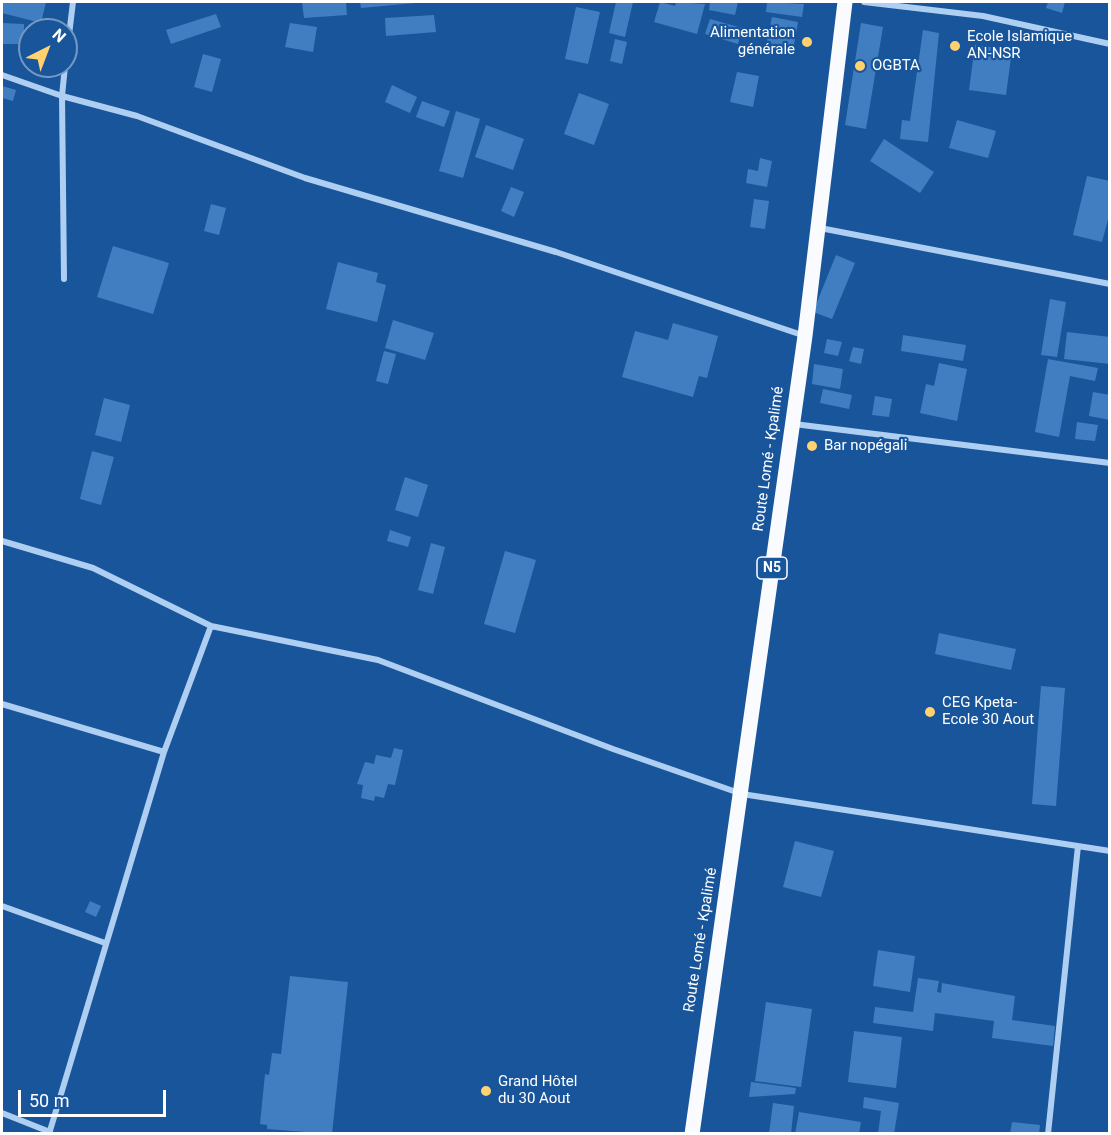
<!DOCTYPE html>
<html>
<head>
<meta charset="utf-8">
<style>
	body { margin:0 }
	#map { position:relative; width:1111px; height:1135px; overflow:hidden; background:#18559b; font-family:Roboto,sans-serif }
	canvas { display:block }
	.frame { position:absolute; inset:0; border:3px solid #fff; pointer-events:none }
	.north { position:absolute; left:18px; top:18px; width:60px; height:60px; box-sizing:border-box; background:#18559b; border:2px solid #7499c3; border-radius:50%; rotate:42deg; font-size:16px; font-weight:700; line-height:24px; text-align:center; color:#fff }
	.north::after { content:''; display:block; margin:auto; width:21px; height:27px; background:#ffd16f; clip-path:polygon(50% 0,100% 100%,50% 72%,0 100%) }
	.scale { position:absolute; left:18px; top:1090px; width:148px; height:27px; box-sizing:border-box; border:3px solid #fff; border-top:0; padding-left:8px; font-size:18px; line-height:21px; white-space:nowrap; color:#fff; -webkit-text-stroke:4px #18559b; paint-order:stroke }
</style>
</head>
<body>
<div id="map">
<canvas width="1111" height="1135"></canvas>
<div class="frame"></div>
<div class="north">N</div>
<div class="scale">50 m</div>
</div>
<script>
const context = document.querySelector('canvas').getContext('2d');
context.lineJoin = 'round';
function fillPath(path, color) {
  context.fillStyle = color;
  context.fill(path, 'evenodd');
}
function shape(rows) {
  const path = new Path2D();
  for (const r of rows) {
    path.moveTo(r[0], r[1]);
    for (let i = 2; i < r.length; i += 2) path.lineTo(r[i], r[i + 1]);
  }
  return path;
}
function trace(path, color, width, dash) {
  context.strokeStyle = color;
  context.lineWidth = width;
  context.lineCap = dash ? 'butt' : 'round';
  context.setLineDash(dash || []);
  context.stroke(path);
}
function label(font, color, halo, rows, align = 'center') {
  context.font = font + ' Roboto,sans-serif';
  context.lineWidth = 4.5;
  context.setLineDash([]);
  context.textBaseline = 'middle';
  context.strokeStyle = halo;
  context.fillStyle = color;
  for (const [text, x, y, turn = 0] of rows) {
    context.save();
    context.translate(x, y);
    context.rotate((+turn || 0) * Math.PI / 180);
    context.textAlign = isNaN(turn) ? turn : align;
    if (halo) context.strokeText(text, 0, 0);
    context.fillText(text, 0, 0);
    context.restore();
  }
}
fillPath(shape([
	[2,2,46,2,41,23,2,13],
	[302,2,346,2,347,15,304,18],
	[360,2,416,2,416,3,361,8],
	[616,2,633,2,625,37,609,33],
	[660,2,675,6,676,2,705,4,697,34,654,22],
	[710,2,738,2,735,15,709,10],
	[767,2,804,4,802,17,766,12],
	[1048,2,1065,2,1062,13,1046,8],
	[576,7,600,12,588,64,565,59],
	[216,14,221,27,171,44,166,30],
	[434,15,436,32,386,36,385,18],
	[772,17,798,22,792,56,765,50],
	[710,19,742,28,738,44,705,34],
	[2,23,24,24,24,44,2,44],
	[290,23,317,27,313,52,285,47],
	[861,23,883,27,866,129,845,125],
	[923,30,939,33,928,142,900,139,902,120,910,121],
	[615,39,627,42,622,64,610,61],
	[975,45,1012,50,1006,95,969,90],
	[203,54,221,59,212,92,194,87],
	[737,72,759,76,753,107,730,102],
	[392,85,417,97,410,113,385,102],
	[2,86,16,90,13,101,2,98],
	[579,93,609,104,594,145,564,134],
	[422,101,450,111,444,127,416,117],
	[456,111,480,119,463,178,439,171],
	[957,120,996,131,988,158,949,148],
	[486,125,524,139,513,170,475,157],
	[884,139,934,172,920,193,870,161],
	[760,158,772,161,767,187,746,183,748,169,758,171],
	[1087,176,1110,181,1110,212,1102,242,1073,235],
	[511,187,524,192,514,217,501,211],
	[754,199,769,201,765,229,750,227],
	[211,204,226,208,219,235,204,231],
	[113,246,169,263,153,314,97,297],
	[836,255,855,263,832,319,813,312],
	[338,262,378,273,376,282,386,285,377,322,326,309],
	[1050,299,1066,302,1057,357,1041,355],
	[393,320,434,333,425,360,385,348],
	[673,323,718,336,707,378,699,376,693,397,622,377,635,331,668,340],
	[1067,332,1110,337,1110,364,1064,359],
	[903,335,966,345,963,361,901,351],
	[827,339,842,342,838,356,824,353],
	[853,347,864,349,861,364,849,361],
	[384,351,396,354,388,384,376,381],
	[1048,359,1098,368,1095,381,1070,376,1059,437,1035,432],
	[939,363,967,369,957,421,920,413,926,384,934,386],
	[814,364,843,369,840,389,812,384],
	[823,389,852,395,849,409,820,403],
	[1093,392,1110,395,1110,420,1089,416],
	[875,396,892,399,889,417,872,415],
	[104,398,130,405,121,442,95,435],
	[1077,422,1098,425,1095,441,1075,439],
	[92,451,114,457,101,505,80,499],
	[405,477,428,485,418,517,395,510],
	[390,530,411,537,408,547,387,541],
	[431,543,445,547,433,594,418,590],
	[505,551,536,560,515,633,484,624],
	[939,633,1016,649,1011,670,935,654],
	[1041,686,1065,688,1056,806,1032,804],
	[394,748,403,750,395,785,388,784,384,798,375,796,374,801,361,798,363,785,357,784,365,762,374,764,376,755,391,758],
	[795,841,834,851,821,897,783,887],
	[90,901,101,906,96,917,85,912],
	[878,950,915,956,910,992,873,986],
	[290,976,348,982,332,1134,267,1129,267,1125,260,1124,265,1074,269,1075,272,1053,281,1054],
	[918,978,939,981,937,992,941,993,942,983,1015,996,1012,1020,1055,1026,1053,1046,992,1038,994,1021,935,1013,933,1031,873,1023,875,1007,913,1012],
	[766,1002,812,1009,801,1087,755,1081],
	[854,1031,902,1037,896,1088,848,1082],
	[751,1082,796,1088,795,1094,749,1097],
	[864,1097,899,1103,894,1134,878,1134,881,1111,863,1108],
	[773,1103,794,1106,791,1134,769,1134],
	[799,1112,861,1122,859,1134,795,1134],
	[1012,1122,1040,1125,1039,1134,1010,1134]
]), '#417ec1');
trace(shape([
	[864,2,983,16,1110,44],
	[66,60,73,2],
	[2,75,62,96,137,116,305,178,556,252,805,336],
	[820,228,1110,284],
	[64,279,62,96,65,66],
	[794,424,1110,463],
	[2,541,93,568,211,626,378,660,613,749,742,794,1110,851],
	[2,704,164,752],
	[2,906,105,943],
	[2,1113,50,1132],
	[49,1134,164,752,211,626],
	[1048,1134,1078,846]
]), '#aecff2', 6);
trace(shape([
	[692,1134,805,336,845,2]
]), '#f9fbff', 15);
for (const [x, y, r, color] of [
	[807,42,6,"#ffd16f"],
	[955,46,6,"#ffd16f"],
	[860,66,6,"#ffd16f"],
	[812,446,6,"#ffd16f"],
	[930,712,6,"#ffd16f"],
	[486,1091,6,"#ffd16f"]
]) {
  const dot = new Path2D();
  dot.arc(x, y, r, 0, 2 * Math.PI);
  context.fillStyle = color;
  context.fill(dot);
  trace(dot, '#18559b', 2);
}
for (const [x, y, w] of [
	[772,568,30]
]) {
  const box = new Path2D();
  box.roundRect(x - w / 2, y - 11, w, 22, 4.5);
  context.fillStyle = '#18559b';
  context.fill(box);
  trace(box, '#fff', 1.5);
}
label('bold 14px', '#fff', null, [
	["N5",772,568]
]);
label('15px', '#fff', '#18559b', [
	["Alimentation",795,33,"right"],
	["générale",795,50,"right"],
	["Ecole Islamique",967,37],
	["AN-NSR",967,54],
	["OGBTA",872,66],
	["Bar nopégali",824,446],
	["CEG Kpeta-",942,703],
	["Ecole 30 Aout",942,720],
	["Grand Hôtel",498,1082],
	["du 30 Aout",498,1099]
], 'left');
label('15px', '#fff', '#18559b', [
	["Route Lomé - Kpalimé",769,459,-82],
	["Route Lomé - Kpalimé",701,940,-81]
]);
</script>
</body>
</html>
